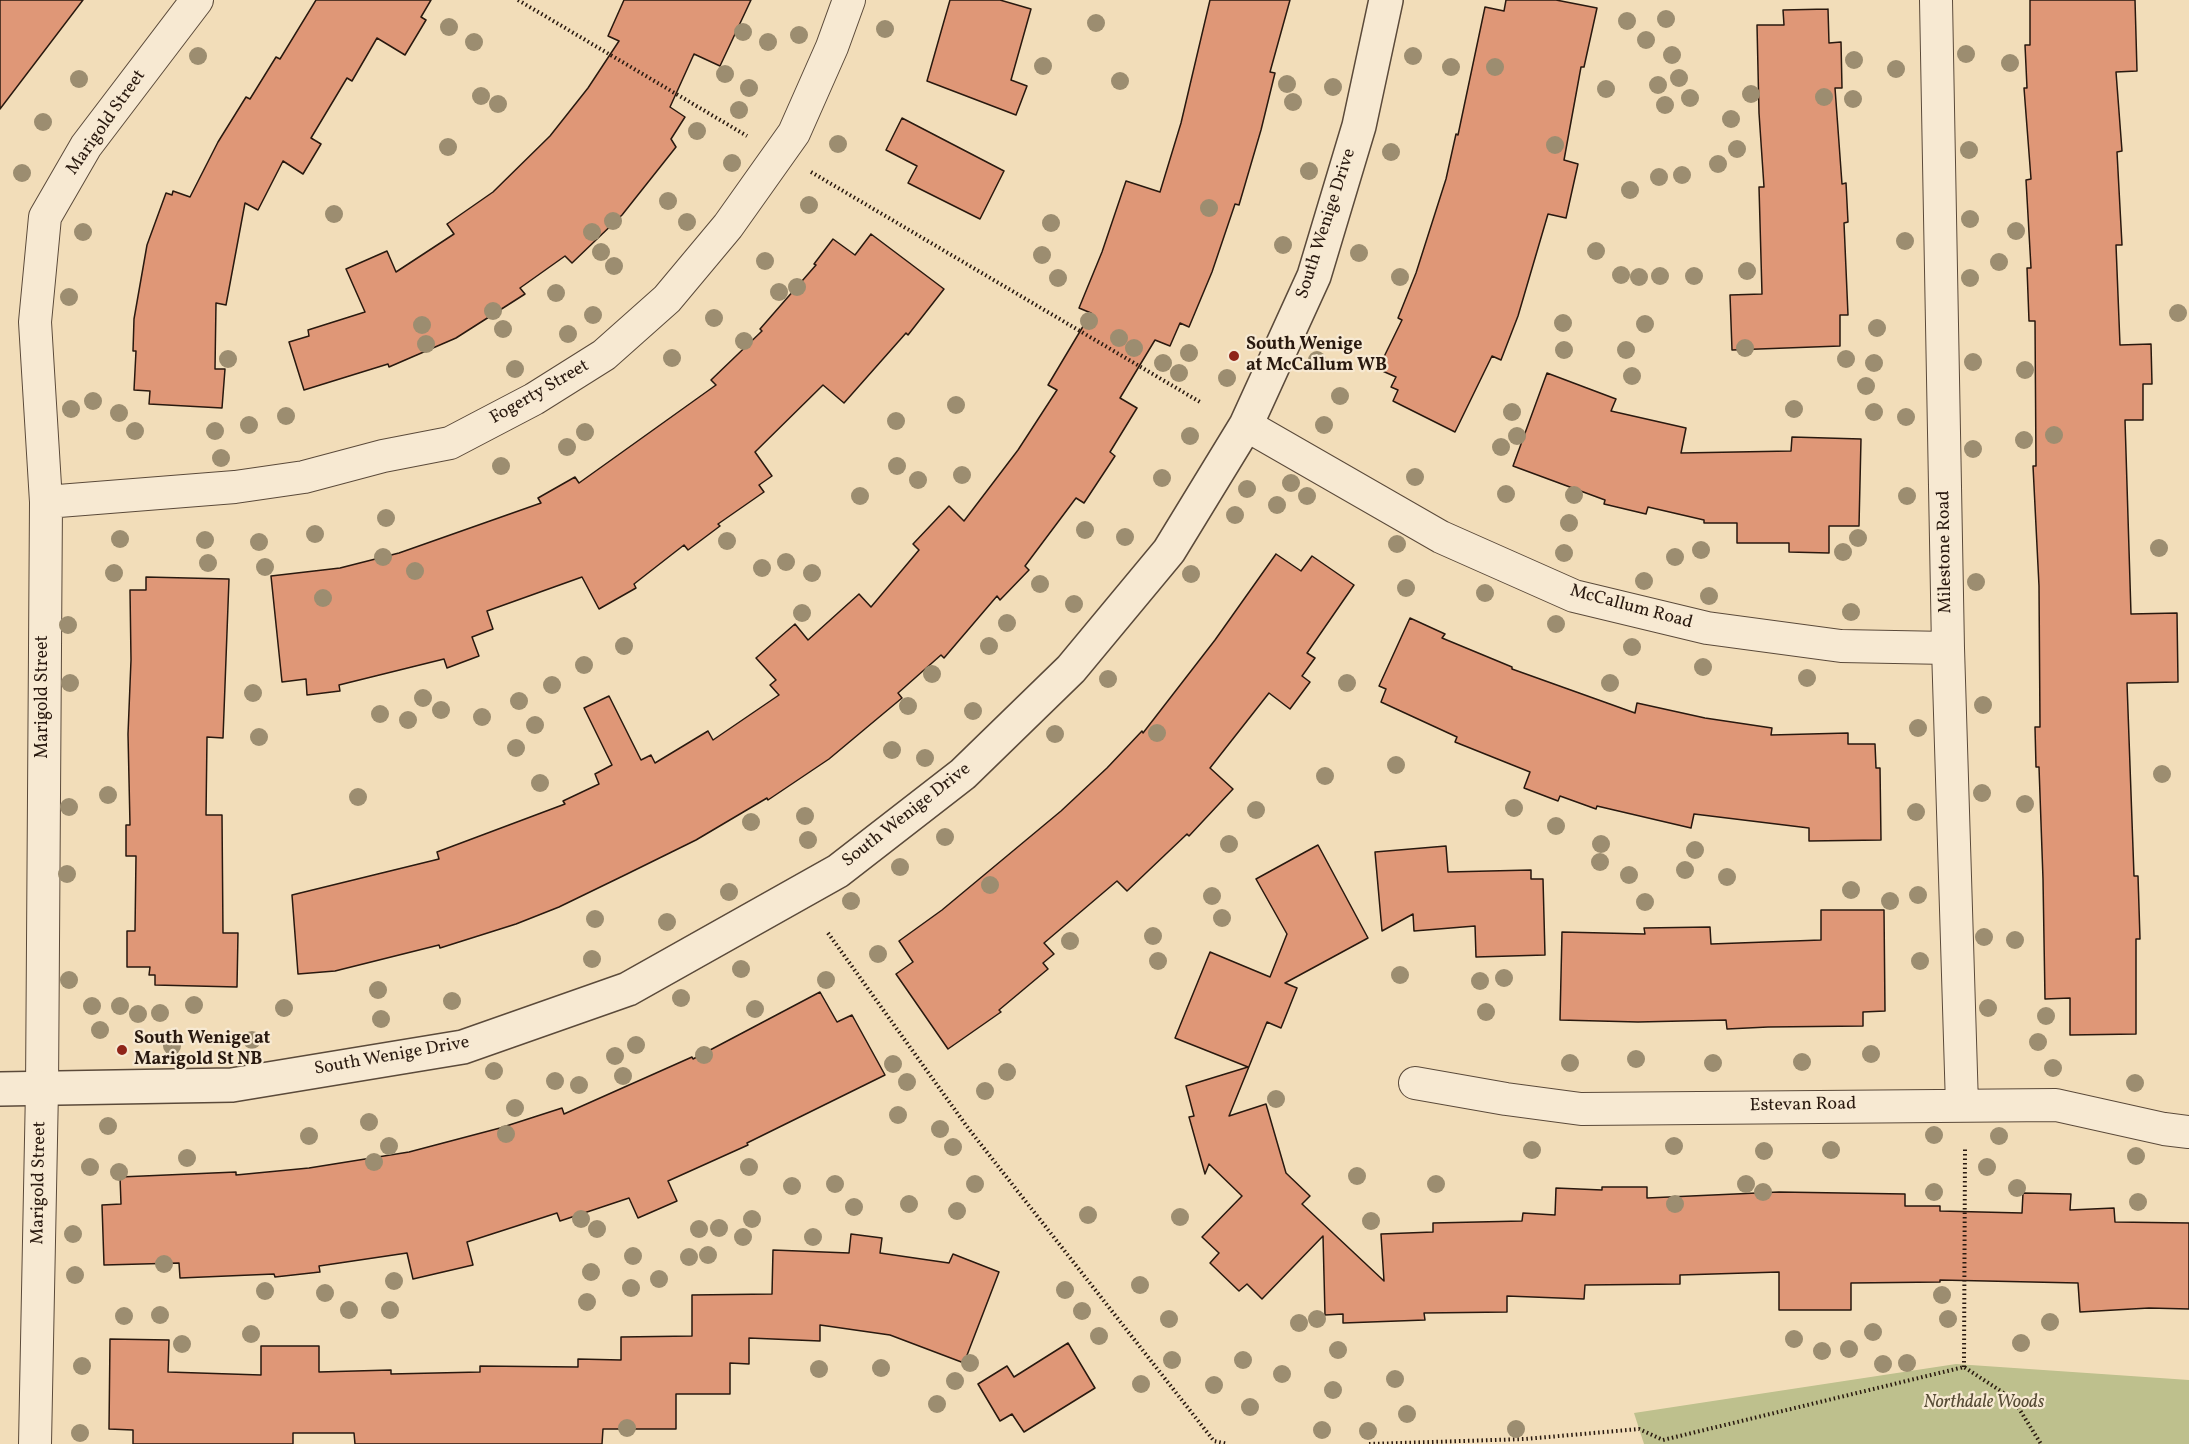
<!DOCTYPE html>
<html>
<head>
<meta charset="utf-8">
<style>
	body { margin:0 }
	canvas { display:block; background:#f2ddb9 }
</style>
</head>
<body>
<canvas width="2189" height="1444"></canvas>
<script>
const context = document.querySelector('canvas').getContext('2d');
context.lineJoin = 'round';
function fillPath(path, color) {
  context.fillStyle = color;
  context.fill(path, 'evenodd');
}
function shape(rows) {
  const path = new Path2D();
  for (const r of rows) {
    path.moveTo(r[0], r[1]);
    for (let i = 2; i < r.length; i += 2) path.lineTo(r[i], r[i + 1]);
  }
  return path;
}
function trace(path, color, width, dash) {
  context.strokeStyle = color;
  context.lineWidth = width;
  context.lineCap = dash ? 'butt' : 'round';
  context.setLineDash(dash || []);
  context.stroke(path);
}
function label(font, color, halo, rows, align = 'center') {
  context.font = font + ' Vollkorn,serif';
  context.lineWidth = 4.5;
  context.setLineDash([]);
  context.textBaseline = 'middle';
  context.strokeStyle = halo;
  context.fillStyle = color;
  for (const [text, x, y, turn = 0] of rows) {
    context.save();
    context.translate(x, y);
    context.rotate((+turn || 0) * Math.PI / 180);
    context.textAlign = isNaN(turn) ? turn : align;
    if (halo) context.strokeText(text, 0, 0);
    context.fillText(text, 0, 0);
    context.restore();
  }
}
fillPath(shape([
	[1956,1364,2189,1380,2189,1444,1644,1444,1634,1413]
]), '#bec08d');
const building = shape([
	[0,0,83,0,0,109,0,0],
	[316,0,431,0,421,17,426,20,405,55,377,38,352,81,347,78,311,138,321,144,303,174,283,161,258,210,245,203,226,305,216,303,215,369,225,369,222,408,149,404,150,391,134,390,136,351,133,351,134,319,147,245,166,193,172,195,173,191,190,197,218,142,246,97,250,99,276,57,280,59,316,0],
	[624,0,751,0,720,66,694,54,670,107,685,117,671,139,676,147,622,215,572,263,565,256,520,288,525,294,456,338,389,367,388,364,304,390,289,342,309,336,308,330,365,312,346,269,387,251,396,272,454,234,447,224,493,192,550,136,588,88,619,41,608,36,624,0],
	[950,0,1000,0,1031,9,1011,80,1027,86,1016,115,927,81,950,0],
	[1210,0,1290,0,1270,72,1275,73,1261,130,1239,205,1235,204,1212,272,1189,327,1180,323,1170,346,1155,340,1120,398,1137,408,1110,452,1115,456,1084,503,1076,498,1025,566,1029,570,1000,600,997,596,944,658,941,655,898,693,902,698,829,759,768,800,767,798,696,840,627,874,559,907,516,924,440,948,439,945,335,971,298,974,292,895,439,859,437,852,565,804,563,801,599,784,595,774,612,765,584,708,609,696,641,760,651,755,655,763,708,731,713,740,779,695,770,685,776,680,756,658,795,624,808,640,859,594,871,607,919,550,913,544,949,506,964,521,1018,450,1057,390,1048,385,1091,313,1079,308,1102,252,1126,181,1160,192,1181,123,1210,0],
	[1506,0,1556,0,1597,8,1584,67,1581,67,1564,160,1578,164,1566,218,1548,214,1518,316,1501,360,1492,356,1455,432,1393,401,1398,390,1391,387,1396,377,1378,369,1402,320,1398,318,1416,273,1446,179,1456,134,1458,135,1485,7,1504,11,1506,0],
	[2030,0,2135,0,2137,71,2116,72,2122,151,2117,152,2122,245,2116,245,2120,345,2151,344,2152,384,2143,384,2143,420,2125,420,2131,614,2177,613,2178,682,2127,683,2134,876,2138,876,2140,939,2136,939,2136,1034,2070,1035,2070,998,2045,999,2043,879,2039,767,2036,767,2035,727,2040,727,2039,586,2033,466,2036,466,2035,321,2029,321,2027,268,2031,268,2026,180,2031,179,2024,88,2027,88,2025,45,2030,45,2030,0],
	[1828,9,1829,43,1841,42,1842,88,1835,88,1842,184,1846,183,1848,222,1844,223,1848,315,1840,315,1840,346,1732,350,1730,295,1762,294,1759,187,1764,187,1759,113,1757,25,1784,25,1783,10,1828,9],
	[902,118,1004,171,980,219,908,183,917,166,886,150,902,118],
	[871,234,944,289,908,335,906,333,844,403,823,385,755,452,772,476,759,485,764,492,718,524,720,526,688,550,684,545,634,584,636,588,599,609,582,577,487,611,493,629,472,637,479,656,447,668,444,659,339,685,340,691,307,695,306,679,282,682,271,576,340,568,399,553,541,503,538,498,575,477,579,483,716,385,711,380,762,331,760,329,816,265,814,264,833,239,855,255,871,234],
	[1547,373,1616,399,1611,411,1686,428,1681,453,1791,451,1792,437,1861,439,1859,526,1829,526,1829,553,1789,552,1789,543,1737,543,1737,523,1704,523,1704,520,1648,507,1646,514,1604,504,1605,500,1513,466,1547,373],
	[1276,554,1301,571,1312,556,1354,585,1307,653,1315,658,1302,676,1310,682,1290,709,1269,693,1210,768,1233,789,1189,836,1187,834,1127,891,1117,881,1044,943,1054,954,1043,963,1048,969,999,1010,1001,1012,948,1049,896,974,913,962,899,941,942,910,1061,811,1107,768,1142,731,1143,733,1215,640,1276,554],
	[146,577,229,579,223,738,207,737,206,815,222,815,223,933,238,933,237,987,155,985,155,975,149,975,150,967,127,967,127,931,135,931,136,856,126,856,126,825,130,825,128,734,131,660,130,590,146,590,146,577],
	[1410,618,1445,634,1442,638,1512,667,1512,669,1635,713,1637,703,1705,718,1772,728,1771,735,1848,733,1848,744,1875,744,1876,768,1880,768,1881,840,1809,841,1809,828,1694,814,1691,828,1597,806,1596,809,1560,796,1558,801,1524,788,1530,772,1455,742,1457,737,1381,702,1386,689,1379,686,1410,618],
	[1318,845,1368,938,1285,983,1297,988,1281,1028,1267,1022,1229,1116,1266,1104,1286,1173,1310,1196,1302,1204,1384,1281,1381,1234,1433,1232,1433,1223,1522,1221,1523,1213,1555,1215,1556,1188,1602,1190,1602,1187,1647,1187,1647,1198,1779,1192,1905,1194,1905,1206,1940,1206,1940,1211,2022,1213,2023,1193,2071,1194,2070,1210,2114,1208,2115,1222,2189,1223,2189,1309,2149,1308,2080,1312,2078,1283,1940,1280,1940,1282,1851,1283,1851,1310,1779,1310,1779,1272,1680,1275,1680,1284,1585,1285,1584,1299,1507,1296,1507,1312,1424,1313,1425,1320,1343,1323,1343,1314,1325,1315,1323,1236,1262,1299,1247,1284,1239,1291,1210,1263,1219,1253,1202,1237,1242,1196,1209,1164,1205,1174,1189,1117,1194,1116,1186,1086,1248,1067,1175,1038,1210,952,1270,977,1287,934,1256,879,1318,845],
	[1446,846,1448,872,1531,870,1531,879,1543,879,1545,955,1476,957,1475,926,1414,931,1413,914,1382,931,1375,852,1446,846],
	[1821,910,1884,910,1885,1011,1863,1012,1863,1026,1768,1027,1727,1029,1726,1020,1638,1022,1560,1020,1562,932,1645,934,1644,928,1710,927,1711,944,1821,940,1821,910],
	[820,992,837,1022,852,1015,885,1075,747,1143,748,1145,668,1181,677,1201,638,1218,629,1198,560,1221,557,1213,467,1242,473,1265,413,1279,407,1253,319,1266,320,1272,275,1277,274,1274,180,1278,179,1263,104,1265,102,1205,121,1204,120,1177,236,1172,236,1175,309,1168,409,1152,500,1128,562,1108,564,1114,692,1057,693,1059,820,992],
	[851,1234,882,1238,880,1253,949,1263,953,1254,999,1272,964,1363,890,1335,820,1325,820,1341,749,1338,749,1364,730,1363,730,1394,676,1394,676,1429,603,1429,602,1444,355,1444,354,1433,293,1433,293,1444,133,1444,133,1430,109,1429,110,1339,169,1340,168,1372,261,1375,261,1346,319,1346,319,1372,391,1370,391,1374,480,1372,480,1366,578,1367,578,1359,621,1360,621,1337,692,1336,692,1295,772,1294,773,1250,849,1253,851,1234],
	[1068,1343,1095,1388,1024,1432,1012,1414,1000,1421,978,1384,1007,1366,1014,1377,1068,1343]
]);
fillPath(building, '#df9777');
trace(building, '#29190f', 1.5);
const minor = shape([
	[1936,0,1948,648,1962,1105],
	[1246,425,1441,537,1574,596,1707,628,1841,646,1948,648],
	[46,502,235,487,304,477,383,456,450,443,534,399,604,355,667,299,728,226,794,133,832,47,849,0],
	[1415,1083,1506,1099,1581,1109,2056,1105,2164,1129,2189,1132],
	[35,1444,42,1089,46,502,35,322,45,217,86,146,197,0]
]);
const tertiary = shape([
	[0,1089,232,1085,463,1047,628,989,838,871,963,774,1071,669,1169,551,1246,425,1314,276,1359,126,1386,0]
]);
trace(minor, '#5b4a3a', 34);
trace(tertiary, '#5b4a3a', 36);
trace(shape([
	[518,0,747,136],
	[811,172,1200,402],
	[828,933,968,1128,1214,1441,1228,1444],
	[1964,1367,1965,1148],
	[1369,1444,1525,1439,1639,1429,1663,1440,1964,1367,2013,1399,2041,1444]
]), '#29190f', 4, [1.5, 3]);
trace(minor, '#f7e9d2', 32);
trace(tertiary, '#f7e9d2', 33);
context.fillStyle = '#9c8d70';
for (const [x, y] of [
	[1666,19],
	[1627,21],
	[1096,23],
	[449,27],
	[885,29],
	[743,32],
	[799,35],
	[1646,40],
	[474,42],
	[768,42],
	[1966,54],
	[1672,55],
	[198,56],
	[1413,56],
	[1854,60],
	[2010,63],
	[1043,66],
	[1451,67],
	[1495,67],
	[1896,69],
	[725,74],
	[1679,78],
	[79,79],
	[1120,81],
	[1287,84],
	[1658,85],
	[1333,87],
	[749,88],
	[1606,89],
	[1751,94],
	[481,96],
	[1824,97],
	[1690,98],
	[1853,99],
	[1293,102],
	[498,104],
	[1665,105],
	[739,110],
	[1731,119],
	[43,122],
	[697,131],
	[838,144],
	[1555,145],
	[448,147],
	[1737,149],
	[1969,150],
	[1391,152],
	[732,163],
	[1718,164],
	[1309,171],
	[22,173],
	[1682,175],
	[1659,177],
	[1630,190],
	[668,201],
	[809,205],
	[1209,208],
	[334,214],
	[1970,219],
	[613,221],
	[687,222],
	[1051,223],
	[2016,231],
	[83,232],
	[592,232],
	[1905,241],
	[1283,245],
	[1596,251],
	[601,252],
	[1359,253],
	[1042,255],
	[765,261],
	[1999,262],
	[614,266],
	[1747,271],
	[1621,275],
	[1660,276],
	[1694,276],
	[1400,277],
	[1639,277],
	[1058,278],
	[1970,278],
	[797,287],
	[779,292],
	[556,293],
	[69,297],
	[493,311],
	[2178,313],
	[593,315],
	[714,318],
	[1089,321],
	[1563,323],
	[1645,324],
	[422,325],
	[1877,328],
	[503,329],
	[568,334],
	[1119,338],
	[744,341],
	[426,344],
	[1134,348],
	[1745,348],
	[1564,350],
	[1626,350],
	[1189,353],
	[672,358],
	[228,359],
	[1846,359],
	[1317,360],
	[1973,362],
	[1163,363],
	[1874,363],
	[515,369],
	[2025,370],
	[1179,373],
	[1632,376],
	[1227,378],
	[1866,386],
	[1340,396],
	[93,401],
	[956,405],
	[71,409],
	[1794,409],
	[1512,412],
	[1874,412],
	[119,413],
	[286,416],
	[1906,417],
	[896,421],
	[249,425],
	[1324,425],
	[135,431],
	[215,431],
	[585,432],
	[2054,435],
	[1190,436],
	[1517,436],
	[2024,440],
	[567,447],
	[1501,447],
	[1973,449],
	[221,458],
	[501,466],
	[897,466],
	[962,475],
	[1415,477],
	[1162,478],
	[918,480],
	[1291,483],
	[1247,489],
	[1506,494],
	[1574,495],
	[860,496],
	[1307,496],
	[1907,496],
	[1277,505],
	[1235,515],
	[386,518],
	[1569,523],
	[1085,530],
	[315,534],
	[1125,537],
	[1858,538],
	[120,539],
	[205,540],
	[727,541],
	[259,542],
	[1397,544],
	[2159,548],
	[1701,550],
	[1843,552],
	[1564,553],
	[383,557],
	[1675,557],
	[786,562],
	[208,563],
	[265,567],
	[762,568],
	[415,571],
	[114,573],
	[812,573],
	[1191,574],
	[1644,581],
	[1976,582],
	[1040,584],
	[1406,588],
	[1485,593],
	[1709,596],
	[323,598],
	[1074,604],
	[1851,612],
	[802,613],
	[1007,623],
	[1556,624],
	[68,625],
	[624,646],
	[989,646],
	[1632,647],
	[584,665],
	[1703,667],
	[932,674],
	[1807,678],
	[1108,679],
	[70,683],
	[1347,683],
	[1610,683],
	[552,685],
	[253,693],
	[423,698],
	[519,701],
	[1983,705],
	[908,706],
	[441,710],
	[973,711],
	[380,714],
	[482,717],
	[408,720],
	[535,725],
	[1918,728],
	[1157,733],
	[1055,734],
	[259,737],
	[516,748],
	[892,750],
	[925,758],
	[1396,765],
	[2162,774],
	[1325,776],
	[540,783],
	[1982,793],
	[108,795],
	[358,797],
	[2025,804],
	[69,807],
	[1514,808],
	[1256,810],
	[1916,812],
	[805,816],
	[751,822],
	[1556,826],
	[945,837],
	[808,840],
	[1229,844],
	[1601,844],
	[1695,850],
	[1600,862],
	[900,867],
	[1685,870],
	[67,874],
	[1629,875],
	[1727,877],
	[990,885],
	[1851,890],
	[729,892],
	[1918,895],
	[1212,896],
	[851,901],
	[1890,901],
	[1645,902],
	[1222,918],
	[595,919],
	[667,922],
	[1153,936],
	[1984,937],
	[2015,940],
	[1070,941],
	[878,954],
	[592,959],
	[1158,961],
	[1920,961],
	[741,969],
	[1400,975],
	[1504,978],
	[69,980],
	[826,980],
	[1480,981],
	[378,990],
	[681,998],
	[452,1001],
	[194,1005],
	[92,1006],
	[120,1006],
	[284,1008],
	[1988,1008],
	[755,1009],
	[1486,1012],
	[160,1013],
	[138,1014],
	[2046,1016],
	[381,1019],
	[100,1030],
	[252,1040],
	[2038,1042],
	[636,1045],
	[172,1046],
	[1871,1054],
	[704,1055],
	[615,1056],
	[1636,1059],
	[1802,1062],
	[1570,1063],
	[1713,1063],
	[893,1064],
	[2053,1068],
	[494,1071],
	[1007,1072],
	[623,1076],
	[555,1081],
	[907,1082],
	[2135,1083],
	[579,1085],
	[985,1091],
	[1276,1099],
	[515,1108],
	[898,1115],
	[369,1122],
	[108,1126],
	[940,1129],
	[506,1134],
	[1934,1135],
	[309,1136],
	[1999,1136],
	[389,1146],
	[1674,1146],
	[953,1147],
	[1532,1150],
	[1831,1150],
	[1764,1151],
	[2136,1156],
	[187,1158],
	[374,1162],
	[90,1167],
	[749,1167],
	[1987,1167],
	[119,1172],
	[1357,1176],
	[835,1184],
	[975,1184],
	[1436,1184],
	[1746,1184],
	[792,1186],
	[2017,1188],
	[1763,1192],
	[1934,1192],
	[2138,1202],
	[909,1204],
	[1675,1204],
	[854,1207],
	[957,1211],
	[1088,1215],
	[1180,1217],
	[581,1219],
	[752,1219],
	[1371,1221],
	[719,1228],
	[597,1229],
	[699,1229],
	[73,1234],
	[743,1237],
	[813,1237],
	[708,1255],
	[633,1256],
	[689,1257],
	[164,1264],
	[591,1272],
	[75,1275],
	[659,1279],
	[394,1281],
	[1140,1285],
	[631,1288],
	[1065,1290],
	[265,1291],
	[325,1293],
	[1942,1295],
	[587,1302],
	[349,1310],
	[390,1310],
	[1082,1311],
	[160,1315],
	[124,1316],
	[1169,1319],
	[1317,1319],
	[1948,1319],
	[2050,1322],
	[1299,1323],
	[1873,1332],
	[251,1334],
	[1099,1336],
	[1794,1339],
	[2021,1343],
	[182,1344],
	[1849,1349],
	[1338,1350],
	[1822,1351],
	[1172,1360],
	[1243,1360],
	[970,1363],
	[1907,1363],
	[1883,1364],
	[82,1366],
	[881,1368],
	[819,1369],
	[1282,1374],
	[1395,1379],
	[955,1381],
	[1141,1384],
	[1214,1385],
	[1333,1390],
	[937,1404],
	[1250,1407],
	[1407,1414],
	[627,1428],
	[1516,1429],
	[1322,1430],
	[1368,1431],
	[80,1433]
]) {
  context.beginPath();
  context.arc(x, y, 9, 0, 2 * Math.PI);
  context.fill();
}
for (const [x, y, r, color] of [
	[1234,356,6,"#8f2418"],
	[122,1050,6,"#8f2418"]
]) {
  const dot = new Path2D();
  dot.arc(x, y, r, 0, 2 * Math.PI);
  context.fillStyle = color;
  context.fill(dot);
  trace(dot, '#f7e9d2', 2);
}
label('18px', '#29190f', '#f7e9d2', [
	["Marigold Street",107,123,-55],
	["South Wenige Drive",1327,224,-72],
	["Fogerty Street",540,393,-30],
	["Milestone Road",1946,552,-91],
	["McCallum Road",1631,608,15],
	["Marigold Street",44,697,-90],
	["South Wenige Drive",907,816,-38],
	["South Wenige Drive",392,1057,-10],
	["Estevan Road",1803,1106,-1],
	["Marigold Street",40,1183,-89]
]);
label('bold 18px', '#29190f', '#f7e9d2', [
	["South Wenige",1246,346],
	["at McCallum WB",1246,367],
	["South Wenige at",134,1040],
	["Marigold St NB",134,1061]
], 'left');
label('italic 18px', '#564b35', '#f7e9d2', [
	["Northdale Woods",1984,1404]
]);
</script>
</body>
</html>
